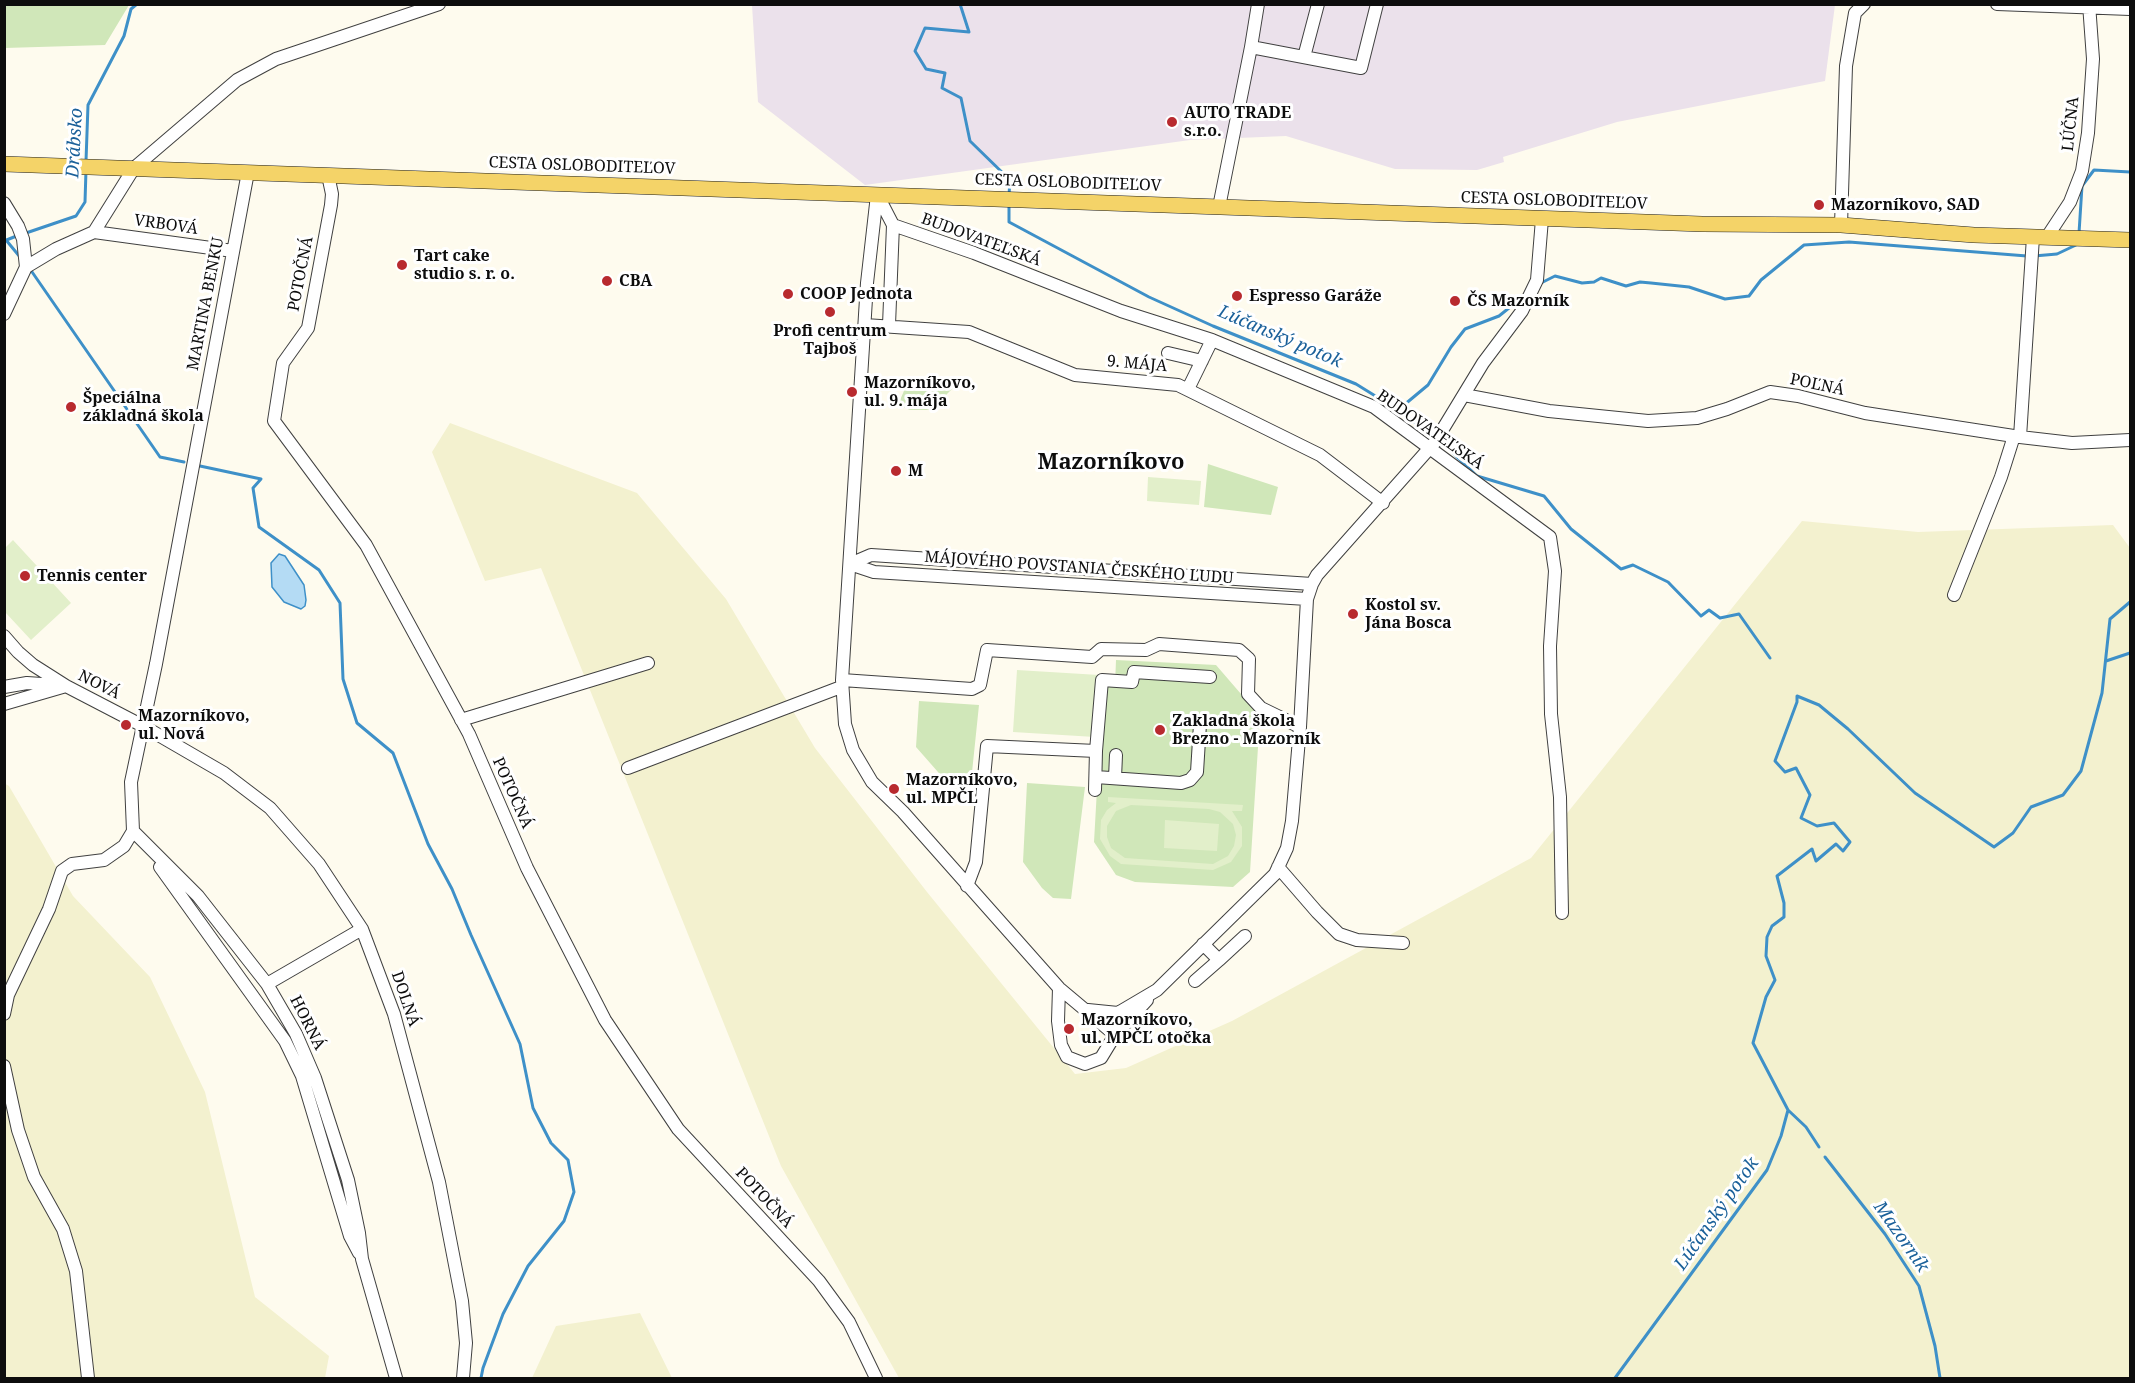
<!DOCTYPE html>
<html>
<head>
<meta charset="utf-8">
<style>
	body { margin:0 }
	#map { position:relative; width:2135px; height:1383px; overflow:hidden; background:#fefbee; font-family:"Noto Serif",serif }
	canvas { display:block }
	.frame { position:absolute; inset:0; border:6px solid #0d0d0d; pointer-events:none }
</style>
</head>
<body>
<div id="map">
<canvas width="2135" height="1383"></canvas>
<div class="frame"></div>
</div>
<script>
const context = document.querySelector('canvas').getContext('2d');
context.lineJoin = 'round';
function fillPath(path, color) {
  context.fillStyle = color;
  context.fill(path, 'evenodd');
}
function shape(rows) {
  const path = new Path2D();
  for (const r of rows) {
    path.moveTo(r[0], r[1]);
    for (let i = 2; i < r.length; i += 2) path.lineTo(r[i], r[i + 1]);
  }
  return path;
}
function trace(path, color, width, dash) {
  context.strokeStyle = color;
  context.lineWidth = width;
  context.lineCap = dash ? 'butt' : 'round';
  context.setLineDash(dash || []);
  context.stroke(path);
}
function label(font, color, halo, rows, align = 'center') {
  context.font = font + ' "Noto Serif",serif';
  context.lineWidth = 6;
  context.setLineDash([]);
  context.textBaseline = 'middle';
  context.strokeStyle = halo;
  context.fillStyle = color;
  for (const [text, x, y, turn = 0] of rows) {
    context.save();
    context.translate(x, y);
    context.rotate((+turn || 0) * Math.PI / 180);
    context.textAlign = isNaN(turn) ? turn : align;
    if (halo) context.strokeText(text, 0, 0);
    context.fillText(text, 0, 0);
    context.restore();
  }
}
fillPath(shape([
	[752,5,1835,5,1825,81,1617,122,1503,157,1504,162,1477,170,1395,169,1286,136,1190,140,865,185,758,102]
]), '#ebe1eb');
fillPath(shape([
	[450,423,637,493,726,599,815,748,927,892,1075,1074,1126,1068,1232,1021,1531,858,1802,521,1918,532,2113,525,2130,548,2130,1378,899,1378,781,1166,541,568,485,581,432,452],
	[4,783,9,786,73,896,150,977,205,1092,255,1297,329,1356,325,1378,5,1378],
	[640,1313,672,1378,532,1378,556,1326]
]), '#f3f1cf');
fillPath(shape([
	[4,5,5,4,129,5,105,45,5,48],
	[919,377,922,383,927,388,953,388,934,407,927,410,910,410,898,405,906,386],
	[1208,464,1278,487,1271,515,1204,507],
	[1116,660,1216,665,1260,716,1250,872,1233,887,1135,882,1116,875,1094,842,1097,789,1101,772,1099,768,1104,688,1109,686,1115,686],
	[919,701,979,705,971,782,968,785,950,783,945,780,916,747],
	[1027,783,1085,787,1071,899,1053,898,1042,888,1023,862]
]), '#d0e7b9');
fillPath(shape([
	[1148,477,1201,481,1199,505,1147,501],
	[13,540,71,603,31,640,5,612,5,548],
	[1017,670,1099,675,1095,737,1013,732],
	[1108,797,1243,805,1242,811,1232,811,1242,827,1242,846,1231,862,1213,870,1121,864,1110,856,1100,839,1101,820,1107,810,1116,803,1108,802],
	[1131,805,1209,809,1220,812,1233,824,1236,835,1234,846,1228,856,1213,864,1125,858,1111,848,1107,837,1107,826,1116,811],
	[1165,820,1219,824,1217,851,1164,848]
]), '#e2efca');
const water = shape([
	[279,554,285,556,304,585,306,600,305,606,301,609,284,602,272,587,271,563,279,554]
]);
fillPath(water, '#b4dbf4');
trace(water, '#3e90c8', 1.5);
trace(shape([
	[960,4,969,32,925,28,915,51,926,69,945,73,942,88,961,98,970,141,1010,180,1009,195],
	[86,161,88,105,124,36,131,9,137,4],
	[1009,205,1009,222,1149,297,1213,326,1356,384,1398,410,1433,436],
	[26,233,76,216,85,202,86,170],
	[2079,233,2082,186,2094,170,2130,172],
	[6,240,20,257],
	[4,241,19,235],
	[2034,256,2057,254,2076,245],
	[30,269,160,457,184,462],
	[1543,282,1555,276,1582,283,1594,282,1601,278,1626,286,1640,282,1651,283,1689,287,1725,299,1749,296,1761,280,1804,245,1849,242,2027,256],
	[1398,410,1428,385,1451,347,1465,329,1499,316,1524,296],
	[1439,440,1477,476,1544,496,1571,529,1621,569,1633,565,1668,582,1701,616,1709,610,1720,618,1739,614,1770,658],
	[200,466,261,479,253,488,259,527,319,570,340,603,343,679,357,723,393,753,428,844,452,889,471,935,520,1044,533,1108,551,1143,568,1160,574,1192,564,1221,528,1266,503,1314,483,1368,481,1378],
	[2106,661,2130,653],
	[1788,1110,1806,1127,1819,1147],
	[1825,1157,1885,1234,1919,1286,1935,1346,1940,1378],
	[1615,1378,1767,1170,1781,1136,1788,1110,1753,1043,1766,997,1775,980,1766,956,1767,937,1772,926,1784,917,1784,903,1777,876,1812,849,1816,861,1836,844,1843,851,1850,842,1834,823,1817,826,1801,818,1810,795,1796,768,1785,772,1775,761,1797,702,1797,696,1819,705,1848,729,1915,793,1994,847,2013,833,2031,807,2063,795,2081,771,2102,693,2110,619,2130,602]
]), '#3e90c8', 3);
const minor = shape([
	[1997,4,2130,9],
	[1251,47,1361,68,1377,4],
	[1304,57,1318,4],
	[248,172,156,664,131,782,133,831,198,896,267,984,296,1034,315,1078,348,1180,359,1233,362,1259,396,1378],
	[328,175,332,194,331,205,308,328,283,363,274,421,366,545,469,734,527,868,605,1020,678,1129,819,1281,849,1322,876,1378],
	[877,194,893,225,974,253,1121,311,1212,340,1374,407,1550,537,1555,571,1550,646,1551,714,1560,797,1562,913],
	[877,195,867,283,842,680,845,724,853,750,872,782,903,812,1059,988,1115,1035],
	[4,203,18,226,23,239,26,267,4,314],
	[1219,207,1251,47,1258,4],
	[1841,225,1846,66,1855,13,1864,4],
	[94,232,233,251],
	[2047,237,2070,202,2082,171,2088,133,2093,59,2089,4],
	[26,267,56,249,94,232,134,168,237,80,276,59,439,4],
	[865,325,969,332,1075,375,1178,385,1320,455,1383,503],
	[889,325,893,225],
	[1168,353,1202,361],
	[1188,389,1212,340],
	[1464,395,1549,411,1648,421,1697,418,1727,409,1770,392,1798,396,1865,413,2020,437,2072,443,2130,440],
	[2020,437,2033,237],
	[850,564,871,555,1312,584],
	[850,564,874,572,1307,599],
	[1954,595,2001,477,2014,436],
	[4,636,18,652,33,665,66,686,143,726,224,773,270,808,319,864,362,929,394,1014,439,1182,462,1301,466,1343,463,1378],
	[842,680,972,689,980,685,987,650,1092,657,1101,649,1146,650,1159,644,1239,650,1249,659,1248,694,1261,708,1300,727],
	[4,687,27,683,56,685],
	[4,704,66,686],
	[461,720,648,663],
	[628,768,841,687],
	[1096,777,1181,783,1190,780,1197,772,1200,724],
	[1115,778,1116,755],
	[1095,790,1096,751],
	[160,867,285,1041,302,1076,350,1236,359,1253],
	[1278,867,1317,912,1339,934,1357,940,1403,943],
	[967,886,976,862,987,746,1096,751,1102,680,1132,682,1134,672,1210,677],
	[1219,960,1245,936],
	[1195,981,1219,960,1203,944],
	[267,984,362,929],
	[1059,988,1058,1021,1061,1045,1067,1057,1085,1064,1101,1058,1115,1035,1147,1000],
	[1088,1010,1118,1013,1157,990,1275,874,1287,848,1292,821,1300,727,1307,599,1312,584,1317,575,1435,442,1483,363,1522,311,1537,280,1542,219],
	[4,1014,8,995,49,909,62,871,72,864,104,860,124,846,133,831],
	[4,1066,18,1130,34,1177,63,1229,76,1271,88,1378]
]);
const major = shape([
	[4,164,1702,224,1841,225,1974,235,2130,240]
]);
trace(minor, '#404040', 14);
trace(major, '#1e1e1e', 16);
trace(minor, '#fff', 12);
trace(major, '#f4d368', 15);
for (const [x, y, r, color] of [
	[1172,122,6,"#b82a2f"],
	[1819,205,6,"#b82a2f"],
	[402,265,6,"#b82a2f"],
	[607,281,6,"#b82a2f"],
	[788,294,6,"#b82a2f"],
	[1237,296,6,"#b82a2f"],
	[1455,301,6,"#b82a2f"],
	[830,312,6,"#b82a2f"],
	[852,392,6,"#b82a2f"],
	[71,407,6,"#b82a2f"],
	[896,471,6,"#b82a2f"],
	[25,576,6,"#b82a2f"],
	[1353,614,6,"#b82a2f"],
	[126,725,6,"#b82a2f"],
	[1160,730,6,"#b82a2f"],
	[894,789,6,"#b82a2f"],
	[1069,1029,6,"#b82a2f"]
]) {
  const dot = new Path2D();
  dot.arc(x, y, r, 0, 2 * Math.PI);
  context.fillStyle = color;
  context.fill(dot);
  trace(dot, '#fff', 2);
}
label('bold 16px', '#0d0d0d', '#fff', [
	["AUTO TRADE",1184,113],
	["s.r.o.",1184,131],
	["Mazorníkovo, SAD",1831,205],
	["Tart cake",414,256],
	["studio s. r. o.",414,274],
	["CBA",619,281],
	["COOP Jednota",800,294],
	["Espresso Garáže",1249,296],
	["ČS Mazorník",1467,301],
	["Profi centrum",830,331,"center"],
	["Tajboš",830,349,"center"],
	["Mazorníkovo,",864,383],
	["ul. 9. mája",864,401],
	["Špeciálna",83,398],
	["základná škola",83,416],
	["M",908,471],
	["Tennis center",37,576],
	["Kostol sv.",1365,605],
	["Jána Bosca",1365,623],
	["Mazorníkovo,",138,716],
	["ul. Nová",138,734],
	["Zakladná škola",1172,721],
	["Brezno - Mazorník",1172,739],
	["Mazorníkovo,",906,780],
	["ul. MPČL",906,798],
	["Mazorníkovo,",1081,1020],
	["ul. MPČĽ otočka",1081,1038]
], 'left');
label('16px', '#0d0d0d', '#fff', [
	["LÚČNA",2071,124,-84],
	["CESTA OSLOBODITEĽOV",582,166,2],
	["CESTA OSLOBODITEĽOV",1068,183,2],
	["CESTA OSLOBODITEĽOV",1554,201,2],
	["VRBOVÁ",166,225,8],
	["BUDOVATEĽSKÁ",981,240,20],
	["POTOČNÁ",301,274,-79],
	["MARTINA BENKU",206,304,-79],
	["9. MÁJA",1137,364,5],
	["POĽNÁ",1817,385,12],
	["BUDOVATEĽSKÁ",1430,430,35],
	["MÁJOVÉHO POVSTANIA ČESKÉHO ĽUDU",1079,568,4],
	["NOVÁ",99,685,27],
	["POTOČNÁ",512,793,66],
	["DOLNÁ",405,999,71],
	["HORNÁ",307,1023,63],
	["POTOČNÁ",764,1198,47]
]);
label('italic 18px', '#1b619a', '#fff', [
	["Drábsko",75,143,-87],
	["Lúčanský potok",1280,337,23],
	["Lúčanský potok",1717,1214,-55],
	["Mazorník",1901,1237,55]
]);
label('bold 22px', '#0d0d0d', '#fff', [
	["Mazorníkovo",1111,463]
]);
</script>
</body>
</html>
